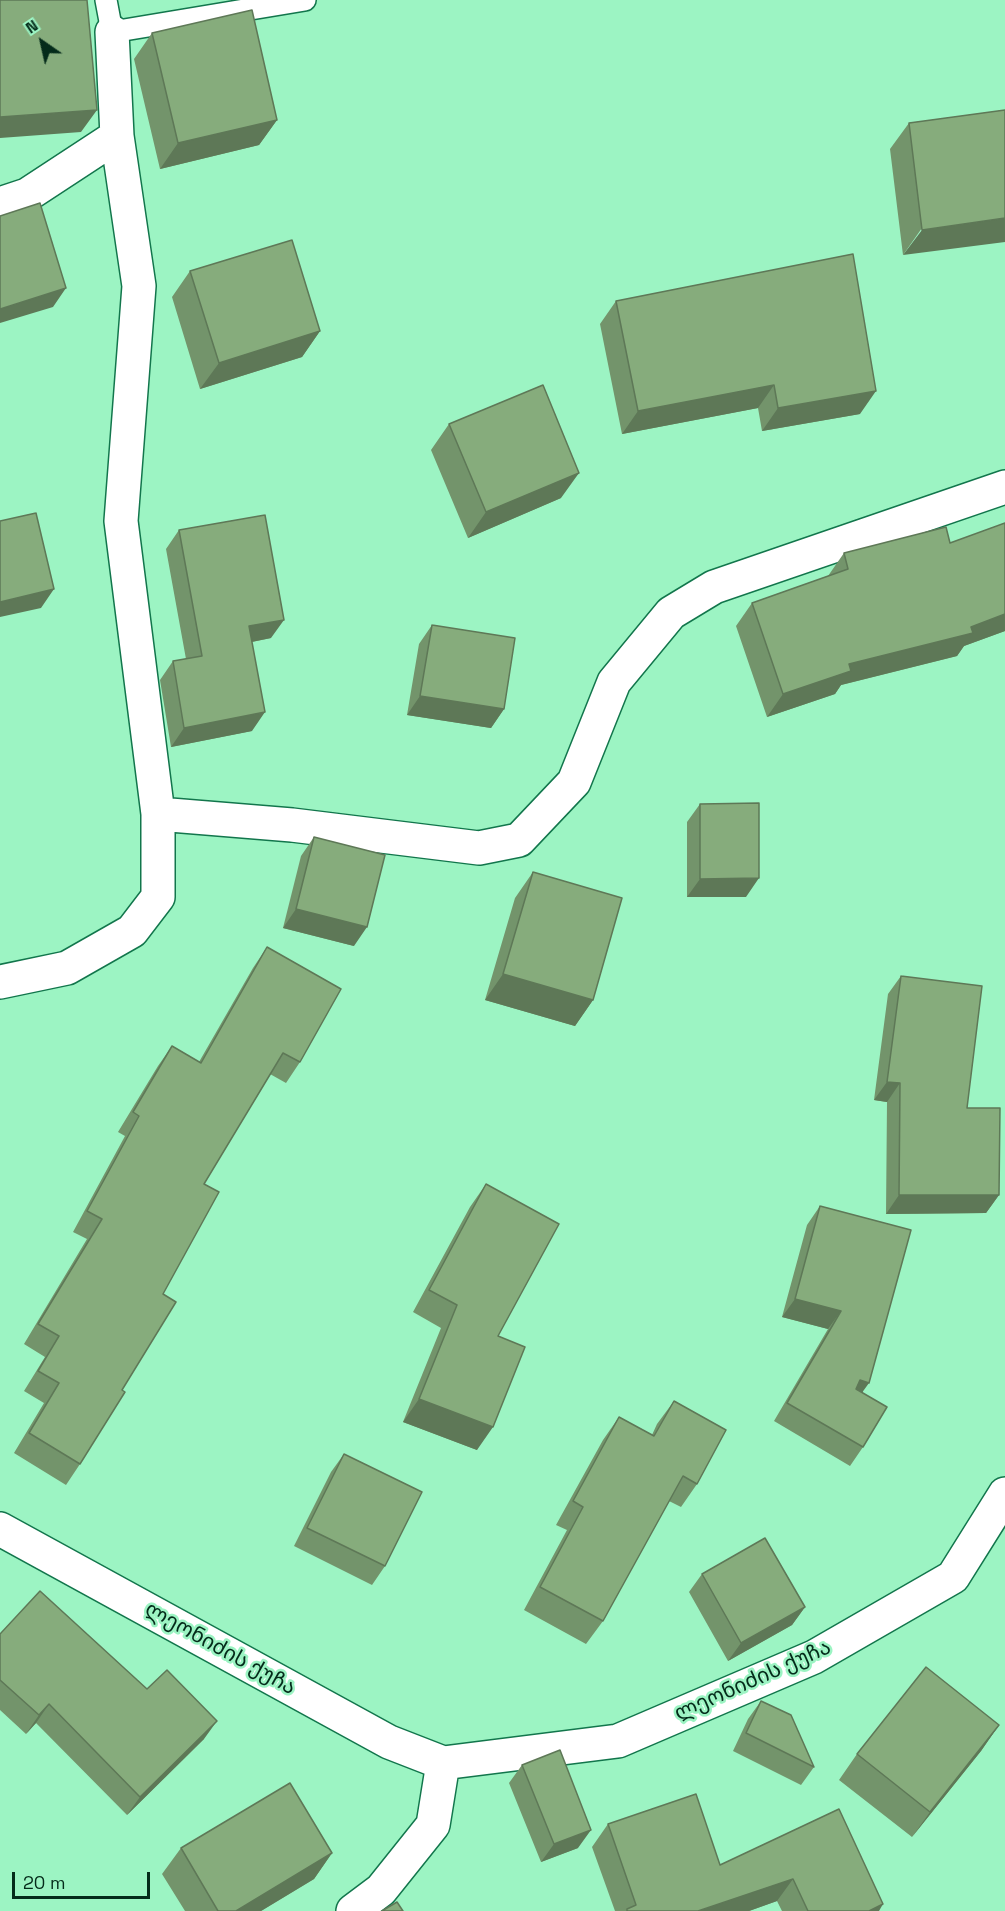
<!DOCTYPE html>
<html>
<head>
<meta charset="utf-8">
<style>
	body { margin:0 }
	#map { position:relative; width:1005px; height:1911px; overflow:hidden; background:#9cf4c3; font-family:"Space Grotesk",sans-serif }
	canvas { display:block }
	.north { position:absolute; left:12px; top:12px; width:60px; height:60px; -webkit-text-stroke:4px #9cf4c3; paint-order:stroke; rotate:326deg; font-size:16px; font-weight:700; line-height:24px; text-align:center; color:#042b1a }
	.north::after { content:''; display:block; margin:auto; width:21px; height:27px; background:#042b1a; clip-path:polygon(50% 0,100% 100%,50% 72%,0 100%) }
	.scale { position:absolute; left:12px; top:1872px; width:138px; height:27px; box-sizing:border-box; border:3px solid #042b1a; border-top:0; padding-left:8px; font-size:18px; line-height:21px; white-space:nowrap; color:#042b1a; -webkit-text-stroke:4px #9cf4c3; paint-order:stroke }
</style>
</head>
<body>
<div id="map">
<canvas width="1005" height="1911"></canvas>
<div class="north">N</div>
<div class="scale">20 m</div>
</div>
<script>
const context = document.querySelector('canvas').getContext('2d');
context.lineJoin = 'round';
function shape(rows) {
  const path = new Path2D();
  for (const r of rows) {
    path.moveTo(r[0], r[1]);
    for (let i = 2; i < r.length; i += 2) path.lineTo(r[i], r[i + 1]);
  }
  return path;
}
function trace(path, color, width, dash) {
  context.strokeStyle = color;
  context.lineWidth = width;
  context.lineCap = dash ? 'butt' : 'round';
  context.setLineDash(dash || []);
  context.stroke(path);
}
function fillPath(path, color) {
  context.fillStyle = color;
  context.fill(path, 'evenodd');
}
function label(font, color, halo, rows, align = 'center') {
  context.font = font + ' "Space Grotesk","Noto Sans Georgian",sans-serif';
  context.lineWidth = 5;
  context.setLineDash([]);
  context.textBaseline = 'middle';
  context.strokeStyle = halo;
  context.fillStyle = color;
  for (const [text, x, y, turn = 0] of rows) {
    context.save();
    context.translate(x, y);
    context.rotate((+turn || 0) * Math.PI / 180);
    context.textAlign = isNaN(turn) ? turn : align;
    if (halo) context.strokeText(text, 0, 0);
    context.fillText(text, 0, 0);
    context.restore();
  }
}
const service = shape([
	[106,0,112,32,305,0]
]);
const minor = shape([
	[0,204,27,195,117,136,112,32],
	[158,814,292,825,479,848,519,840,574,782,614,682,671,613,714,587,1005,487],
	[0,982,67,968,132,931,158,897,158,814,121,521,139,286,117,136],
	[0,1529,389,1742,443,1763,618,1741,814,1657,953,1577,1005,1494],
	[353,1911,381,1890,433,1825,443,1763]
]);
trace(service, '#12764c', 24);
trace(minor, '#12764c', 36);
trace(service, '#fff', 21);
trace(minor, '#fff', 33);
fillPath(shape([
	[152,33,277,120,259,145,160,169,134,59],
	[1005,110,903,255,890,149,909,123],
	[190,271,320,331,302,357,200,389,172,297],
	[616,301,860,414,762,431,758,408,622,434,600,324],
	[449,424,561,498,468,538,431,450],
	[1005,523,1005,631,964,646,957,656,841,685,835,694,767,717,736,626,752,603,828,576,844,553,950,543],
	[179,530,271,638,252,642,252,731,171,747,160,680,173,661,186,659,166,549],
	[432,625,504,709,491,728,407,715,419,644],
	[700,804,746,897,687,897,687,822],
	[314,837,354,946,283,928,301,856],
	[533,872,593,1000,575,1026,485,1000,515,898],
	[267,947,300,1062,286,1083,270,1074,204,1184,163,1294,122,1390,80,1464,66,1485,14,1453,44,1403,24,1391,45,1357,24,1344,87,1239,73,1232,125,1136,118,1132,158,1066,172,1046,199,1062,253,968],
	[901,976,967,1108,999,1195,986,1213,886,1214,887,1102,874,1100,888,994],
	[486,1184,498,1336,477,1450,403,1422,441,1328,413,1312,470,1207],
	[820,1206,863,1392,863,1447,850,1466,774,1421,828,1329,782,1317,807,1225],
	[674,1401,697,1484,681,1507,669,1501,603,1621,586,1644,524,1610,567,1530,556,1525,603,1440,619,1417,652,1435,657,1424],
	[344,1454,385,1566,372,1585,294,1546,331,1472],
	[702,1574,805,1607,792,1625,728,1661,689,1592],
	[0,1634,147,1689,204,1739,127,1815,36,1723,26,1734,0,1710],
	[761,1701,814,1767,801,1785,733,1751,748,1719],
	[999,1725,981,1751,912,1837,839,1780,857,1754],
	[522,1765,578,1848,541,1862,509,1783],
	[839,1809,879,1911,782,1911,777,1901,749,1911,615,1911,592,1847,608,1824,720,1865],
	[181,1848,332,1853,314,1879,261,1911,185,1911,162,1874]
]), '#73946b');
fillPath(shape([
	[97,110,81,132,0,138,0,117],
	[277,120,259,145,160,169,178,143],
	[1005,218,1005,242,903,255,922,230],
	[66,288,53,307,0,323,0,309],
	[320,331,302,357,200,389,219,363],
	[774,385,758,408,622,434,638,411],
	[876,391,860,414,762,431,778,408],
	[579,473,561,498,468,538,486,512],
	[54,589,41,608,0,617,0,602],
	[1005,614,1005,631,964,646,957,656,841,685,835,694,767,717,783,694,849,664,971,627],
	[284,620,271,638,236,645,249,626],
	[420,696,504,709,491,728,407,715],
	[265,712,252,731,171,747,184,728],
	[759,878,746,897,687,897,700,879],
	[296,909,367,927,354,946,283,928],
	[503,974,593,1000,575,1026,485,1000],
	[887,1082,900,1083,887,1102,874,1100],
	[899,1195,999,1195,986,1213,886,1214],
	[795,1299,841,1311,828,1329,782,1317],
	[860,1380,869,1383,856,1401,847,1399],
	[419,1399,493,1427,477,1450,403,1422],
	[805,1607,792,1625,728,1661,741,1643],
	[49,1704,36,1723,26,1734,39,1715],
	[217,1721,204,1739,127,1815,140,1797],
	[999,1725,981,1751,912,1837,930,1812],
	[591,1830,578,1848,541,1862,554,1844],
	[332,1853,314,1879,261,1911,236,1911],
	[793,1879,777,1901,749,1911,698,1911],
	[883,1904,879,1911,869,1911]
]), '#5e7857');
const building = shape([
	[0,0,87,0,97,110,0,117,0,0],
	[252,10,277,120,178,143,152,33,252,10],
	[1005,110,1005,218,922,230,909,123,1005,110],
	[40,203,66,288,0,309,0,216,40,203],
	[292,240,320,331,219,363,190,271,292,240],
	[853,254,876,391,778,408,774,385,638,411,616,301,853,254],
	[543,385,579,473,486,512,449,424,543,385],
	[36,513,54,589,0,602,0,521,36,513],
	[265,515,284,620,249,626,265,712,184,728,173,661,202,656,179,530,265,515],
	[1005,523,1005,614,971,627,973,633,849,664,851,671,783,694,752,603,848,569,844,553,946,527,950,543,1005,523],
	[432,625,515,638,504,709,420,696,432,625],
	[759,803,759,878,700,879,700,804,759,803],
	[314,837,385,855,367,927,296,909,314,837],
	[533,872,622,898,593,1000,503,974,533,872],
	[267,947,341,989,300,1062,283,1053,204,1184,219,1192,163,1294,176,1302,122,1390,125,1392,80,1464,29,1433,59,1383,38,1371,59,1336,38,1324,102,1219,87,1211,139,1116,133,1112,172,1046,201,1063,267,947],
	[901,976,982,986,967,1108,1000,1108,999,1195,899,1195,900,1083,887,1082,901,976],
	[486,1184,559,1224,498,1336,525,1347,493,1427,419,1399,457,1305,429,1290,486,1184],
	[820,1206,911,1230,869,1383,860,1380,856,1389,887,1407,863,1447,787,1403,841,1311,795,1299,820,1206],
	[674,1401,726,1430,697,1484,683,1476,603,1621,540,1587,583,1507,573,1501,619,1417,654,1436,674,1401],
	[344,1454,422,1492,385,1566,307,1528,344,1454],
	[765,1538,805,1607,741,1643,702,1574,765,1538],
	[40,1591,147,1689,167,1670,217,1721,140,1797,49,1704,39,1715,0,1680,0,1634,40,1591],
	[926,1667,999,1725,930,1812,857,1754,926,1667],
	[761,1701,791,1715,814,1767,746,1733,761,1701],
	[560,1750,591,1830,554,1844,522,1765,560,1750],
	[290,1783,332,1853,236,1911,218,1911,181,1848,290,1783],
	[696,1794,720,1865,839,1809,883,1904,869,1911,808,1911,793,1879,698,1911,627,1911,627,1909,636,1905,608,1824,696,1794],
	[397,1902,403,1911,382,1911,397,1902]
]);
fillPath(building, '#86ac7c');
trace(building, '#5e7857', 1.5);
label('21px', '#042b1a', '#9cf4c3', [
	["ლეონიძის ქუჩა",220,1649,29],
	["ლეონიძის ქუჩა",753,1681,-24]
]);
</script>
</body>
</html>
